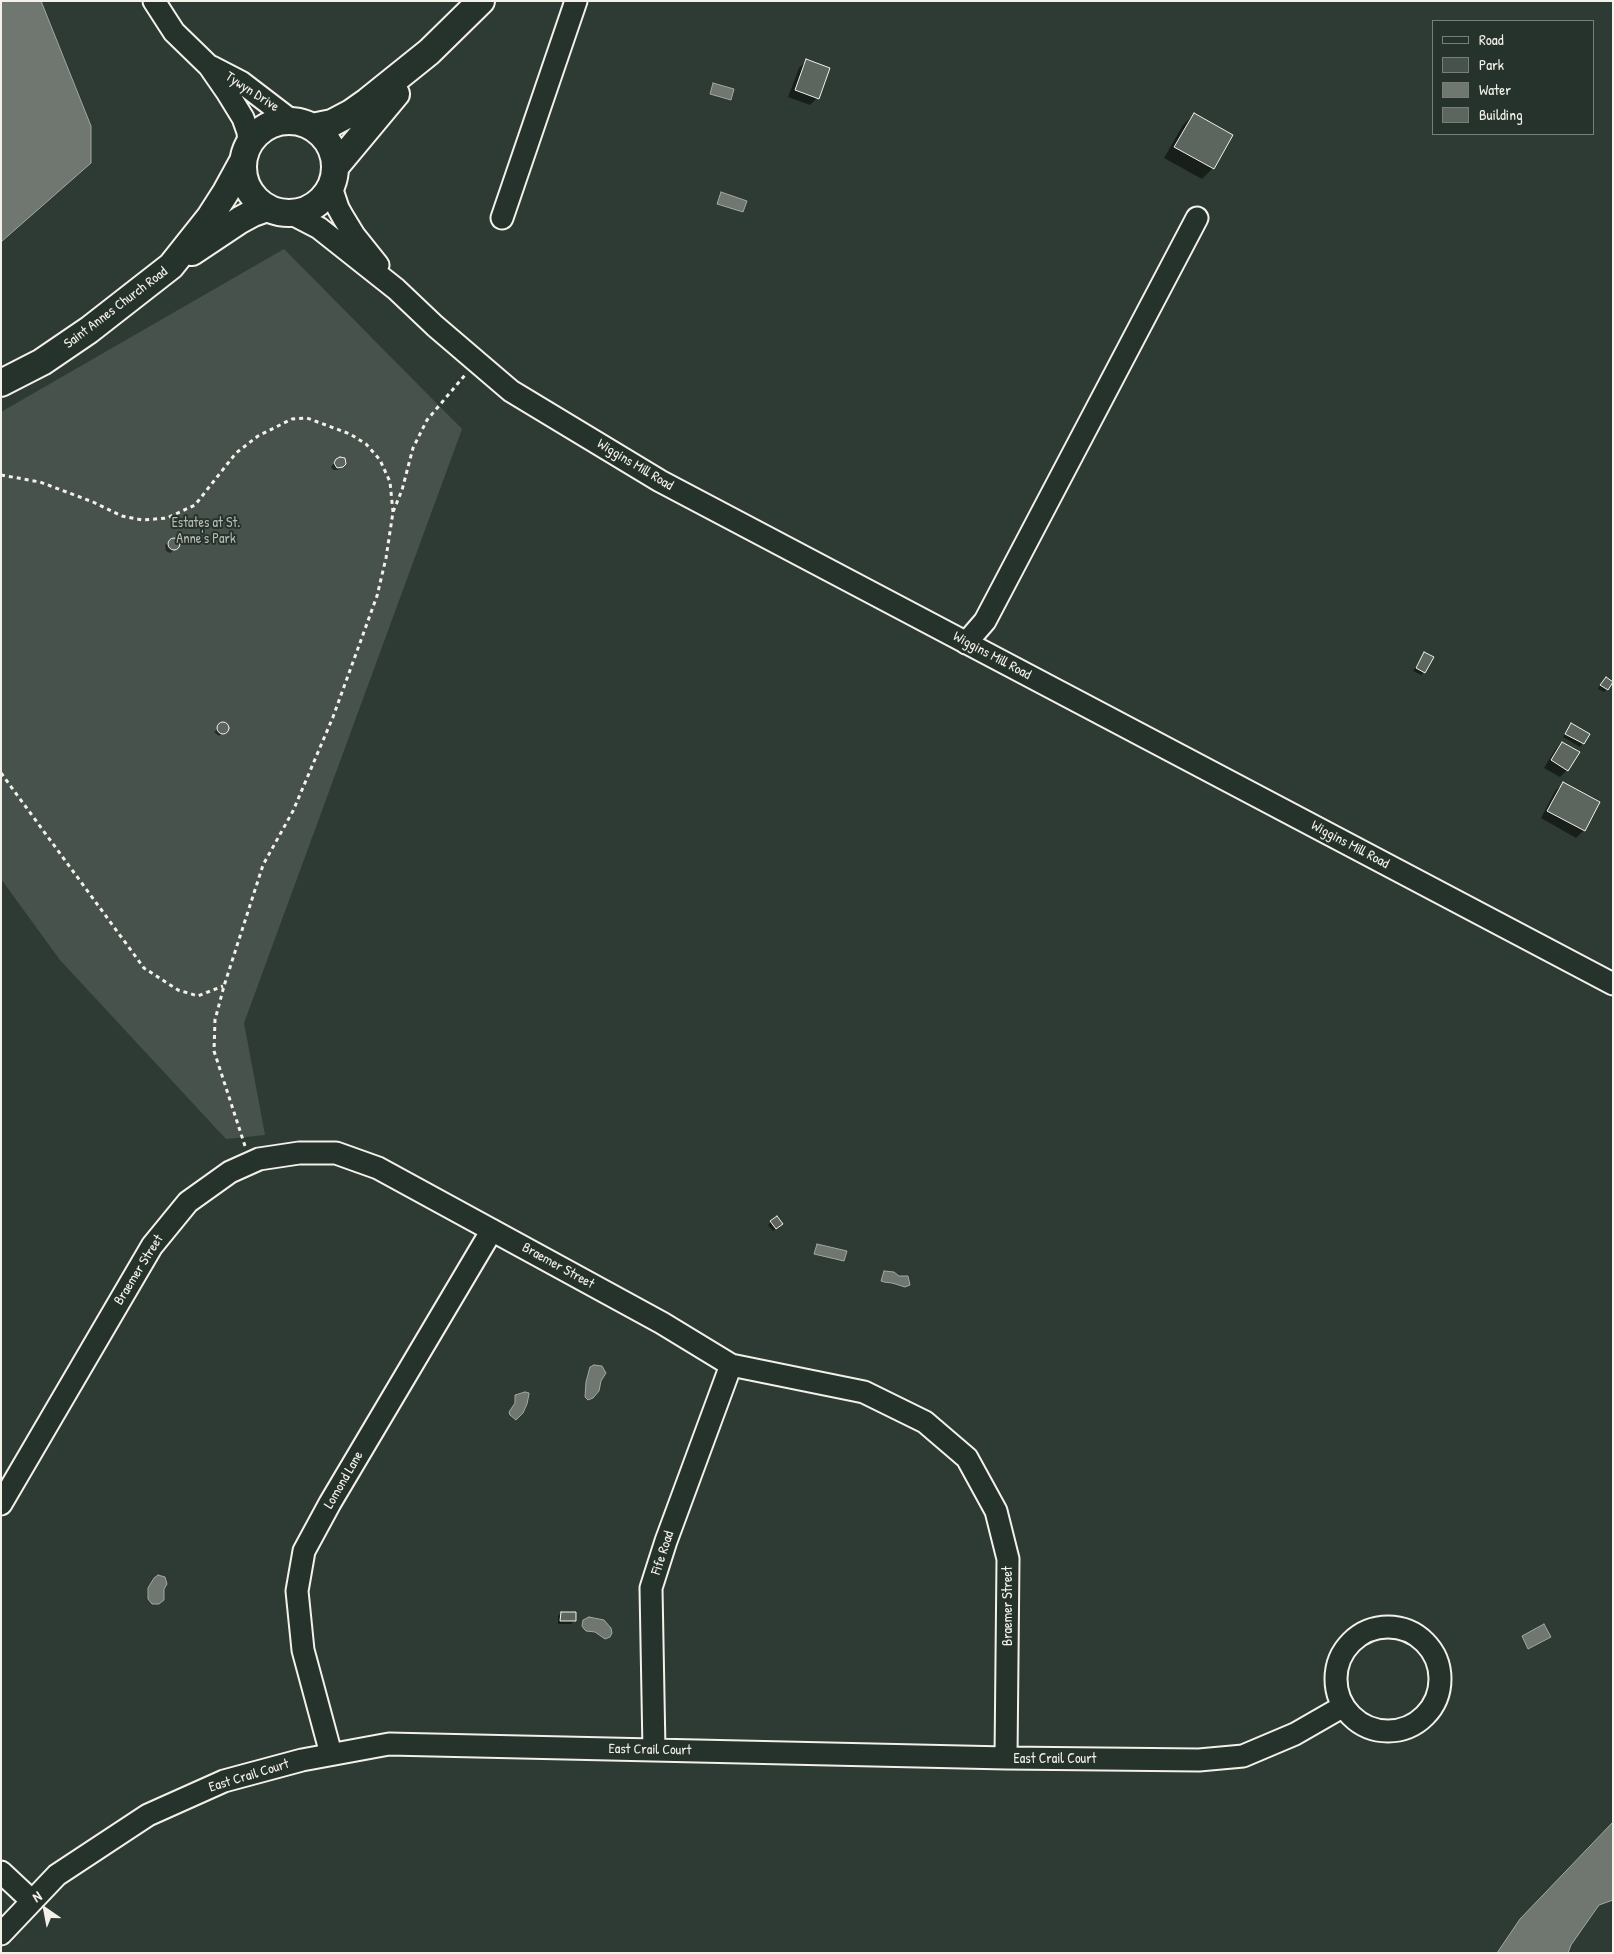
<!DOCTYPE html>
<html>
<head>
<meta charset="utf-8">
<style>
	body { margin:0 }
	#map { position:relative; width:1614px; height:1954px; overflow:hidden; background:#2e3b34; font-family:"Patrick Hand",sans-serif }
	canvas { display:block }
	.frame { position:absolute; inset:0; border:2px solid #f4f1e8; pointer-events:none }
	.legend { position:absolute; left:1432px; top:20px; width:162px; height:115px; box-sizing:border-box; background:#26332d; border:1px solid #787f78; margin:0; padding:6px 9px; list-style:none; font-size:15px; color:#f4f1e8 }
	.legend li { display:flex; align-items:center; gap:10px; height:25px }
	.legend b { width:25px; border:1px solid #787f78 }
	.north { position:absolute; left:20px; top:1884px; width:50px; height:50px; -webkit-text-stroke:4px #26332d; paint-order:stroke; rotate:327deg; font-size:14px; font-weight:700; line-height:20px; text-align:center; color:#f4f1e8 }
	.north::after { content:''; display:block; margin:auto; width:18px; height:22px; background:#f4f1e8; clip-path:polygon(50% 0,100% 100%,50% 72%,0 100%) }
</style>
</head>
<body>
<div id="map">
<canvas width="1614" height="1954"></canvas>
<div class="frame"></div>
<ul class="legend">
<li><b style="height:6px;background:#26332d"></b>Road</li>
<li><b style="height:14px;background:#48524c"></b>Park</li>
<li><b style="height:14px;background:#6f7770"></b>Water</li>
<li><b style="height:14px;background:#5c655e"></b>Building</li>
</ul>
<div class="north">N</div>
</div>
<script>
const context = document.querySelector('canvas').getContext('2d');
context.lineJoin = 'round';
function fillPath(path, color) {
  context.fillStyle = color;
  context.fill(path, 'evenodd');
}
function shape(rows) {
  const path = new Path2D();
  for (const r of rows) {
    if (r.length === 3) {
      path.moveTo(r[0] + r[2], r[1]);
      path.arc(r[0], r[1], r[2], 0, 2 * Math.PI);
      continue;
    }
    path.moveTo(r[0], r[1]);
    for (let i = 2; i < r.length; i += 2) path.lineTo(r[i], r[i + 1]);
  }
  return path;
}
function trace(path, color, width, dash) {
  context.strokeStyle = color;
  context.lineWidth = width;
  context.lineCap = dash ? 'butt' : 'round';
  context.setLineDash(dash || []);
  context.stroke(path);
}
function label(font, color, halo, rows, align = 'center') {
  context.font = font + ' "Patrick Hand",sans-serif';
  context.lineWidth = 4;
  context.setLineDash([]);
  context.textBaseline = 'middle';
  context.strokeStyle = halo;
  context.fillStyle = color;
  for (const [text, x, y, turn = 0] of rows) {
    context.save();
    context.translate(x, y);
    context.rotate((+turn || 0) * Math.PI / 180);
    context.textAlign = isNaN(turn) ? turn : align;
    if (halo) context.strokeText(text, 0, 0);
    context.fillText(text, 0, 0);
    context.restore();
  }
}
fillPath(shape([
	[284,249,462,429,244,1023,265,1135,226,1139,60,960,1,879,1,412]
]), '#48524c');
const water = shape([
	[1,1,41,1,91,126,91,163,1,242,1,1],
	[713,83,734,89,731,100,710,94,713,83],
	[721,192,747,201,743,212,717,204,721,192],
	[817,1244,847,1251,844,1261,814,1254,817,1244],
	[884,1271,894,1272,899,1276,908,1276,910,1285,905,1287,892,1283,884,1282,881,1281,884,1271],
	[594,1365,602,1366,606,1373,601,1381,599,1391,593,1398,588,1400,585,1397,586,1382,590,1367,594,1365],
	[525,1392,529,1393,529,1394,527,1404,523,1413,516,1420,510,1415,509,1412,515,1403,515,1395,525,1392],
	[158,1575,165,1577,167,1584,164,1589,164,1600,159,1604,152,1604,148,1599,148,1588,154,1578,158,1575],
	[589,1617,604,1620,611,1628,612,1633,610,1637,605,1639,595,1632,586,1631,584,1629,582,1626,583,1620,589,1617],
	[1544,1624,1551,1637,1528,1649,1522,1636,1544,1624],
	[1613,1822,1613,1900,1599,1905,1571,1945,1568,1953,1497,1953,1520,1919,1613,1822]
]);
fillPath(water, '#6f7770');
trace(water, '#a4a8a0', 1);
fillPath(shape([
	[807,60,817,98,810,105,788,97,799,68],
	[1194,114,1213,168,1202,179,1164,158,1183,125],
	[336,460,342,466,338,470,333,470,331,467],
	[175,538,179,543,178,547,170,553,166,551,165,545],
	[1424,654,1424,672,1421,675,1413,671],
	[1602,682,1607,689,1604,692,1598,689],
	[224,723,228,728,219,736,214,732],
	[1572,725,1583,743,1580,747,1563,737],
	[1562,743,1567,770,1560,777,1544,768,1555,750],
	[1563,784,1598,803,1584,830,1576,838,1541,818,1555,791],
	[771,1222,778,1227,773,1231,768,1225],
	[561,1613,574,1621,571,1624,558,1624,558,1616]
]), '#0007');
const building = shape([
	[806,59,830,68,819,99,795,90,806,59],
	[1194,113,1233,135,1214,169,1174,147,1194,113],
	[340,457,345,458,346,464,343,467,337,468,334,463,336,459,340,457],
	[174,544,6],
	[1424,652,1434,657,1425,673,1416,668,1424,652],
	[1606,677,1613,682,1608,690,1600,685,1606,677],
	[223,728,6],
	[1571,723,1590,734,1584,744,1565,734,1571,723],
	[1562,742,1580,752,1568,771,1551,760,1562,742],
	[1563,782,1600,802,1585,831,1547,811,1563,782],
	[777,1216,783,1224,776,1229,770,1221,777,1216],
	[561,1612,576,1612,576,1621,560,1621,561,1612]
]);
fillPath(building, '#5c655e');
trace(building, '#f4f1e8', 1);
const minor = shape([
	[154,1,174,32,209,66,227,92,243,118,248,132,249,144],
	[212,67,241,82,292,121],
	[331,187,338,208,343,217,354,235,378,265],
	[290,213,319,228,396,289,435,326,511,391,660,481,1613,984],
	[502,218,576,1],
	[966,643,985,621,1197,218],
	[1,1504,152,1246,188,1202,230,1172,259,1159,299,1153,336,1153,378,1168,662,1323,731,1365,864,1392,925,1422,967,1458,996,1511,1008,1559,1006,1758],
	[1388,1679,52],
	[654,1750,651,1588,666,1541,731,1365],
	[331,1754,303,1650,297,1591,304,1551,330,1503,492,1230],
	[1,1872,32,1901],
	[1,1934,57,1875,148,1815,224,1781,302,1760,389,1744,1006,1758,1199,1760,1243,1756,1295,1734,1342,1707]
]);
const major = shape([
	[289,167,46],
	[312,127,332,123,351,113,368,101,429,52,481,1],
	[336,166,396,94],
	[192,252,240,220,253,213,267,208],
	[1,383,42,362,89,330,171,266,210,217,226,192,243,161]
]);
trace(minor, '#f4f1e8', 25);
trace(major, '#f4f1e8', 30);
trace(shape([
	[1,475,40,482,93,502,122,516,143,520,167,518,195,505,236,453,258,436,292,419,307,418,350,434,366,444,380,460,390,482,393,512],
	[1,773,144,968,178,990,198,996,223,986],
	[245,1146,214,1051,215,1020,224,986,263,865,293,811,333,717,377,596,386,558,393,512,402,490,413,448,427,420,465,375]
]), '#f4f1e8', 3, [4, 4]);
trace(minor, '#26332d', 21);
trace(major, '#26332d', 26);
label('14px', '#f4f1e8', '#26332d', [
	["Tywyn Drive",252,92,33],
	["Saint Annes Church Road",116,308,-37],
	["Wiggins Mill Road",635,465,31],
	["Wiggins Mill Road",992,656,28],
	["Wiggins Mill Road",1350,845,28],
	["Braemer Street",558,1266,29],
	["Braemer Street",139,1270,-58],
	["Lomond Lane",344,1480,-60],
	["Fife Road",663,1553,-72],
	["Braemer Street",1008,1606,-90],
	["East Crail Court",650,1750,1],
	["East Crail Court",1055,1759],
	["East Crail Court",249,1776,-17]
]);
label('14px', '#b8b9b1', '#26332d', [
	["Estates at St.",206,523],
	["Anne's Park",206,539]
]);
</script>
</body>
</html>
